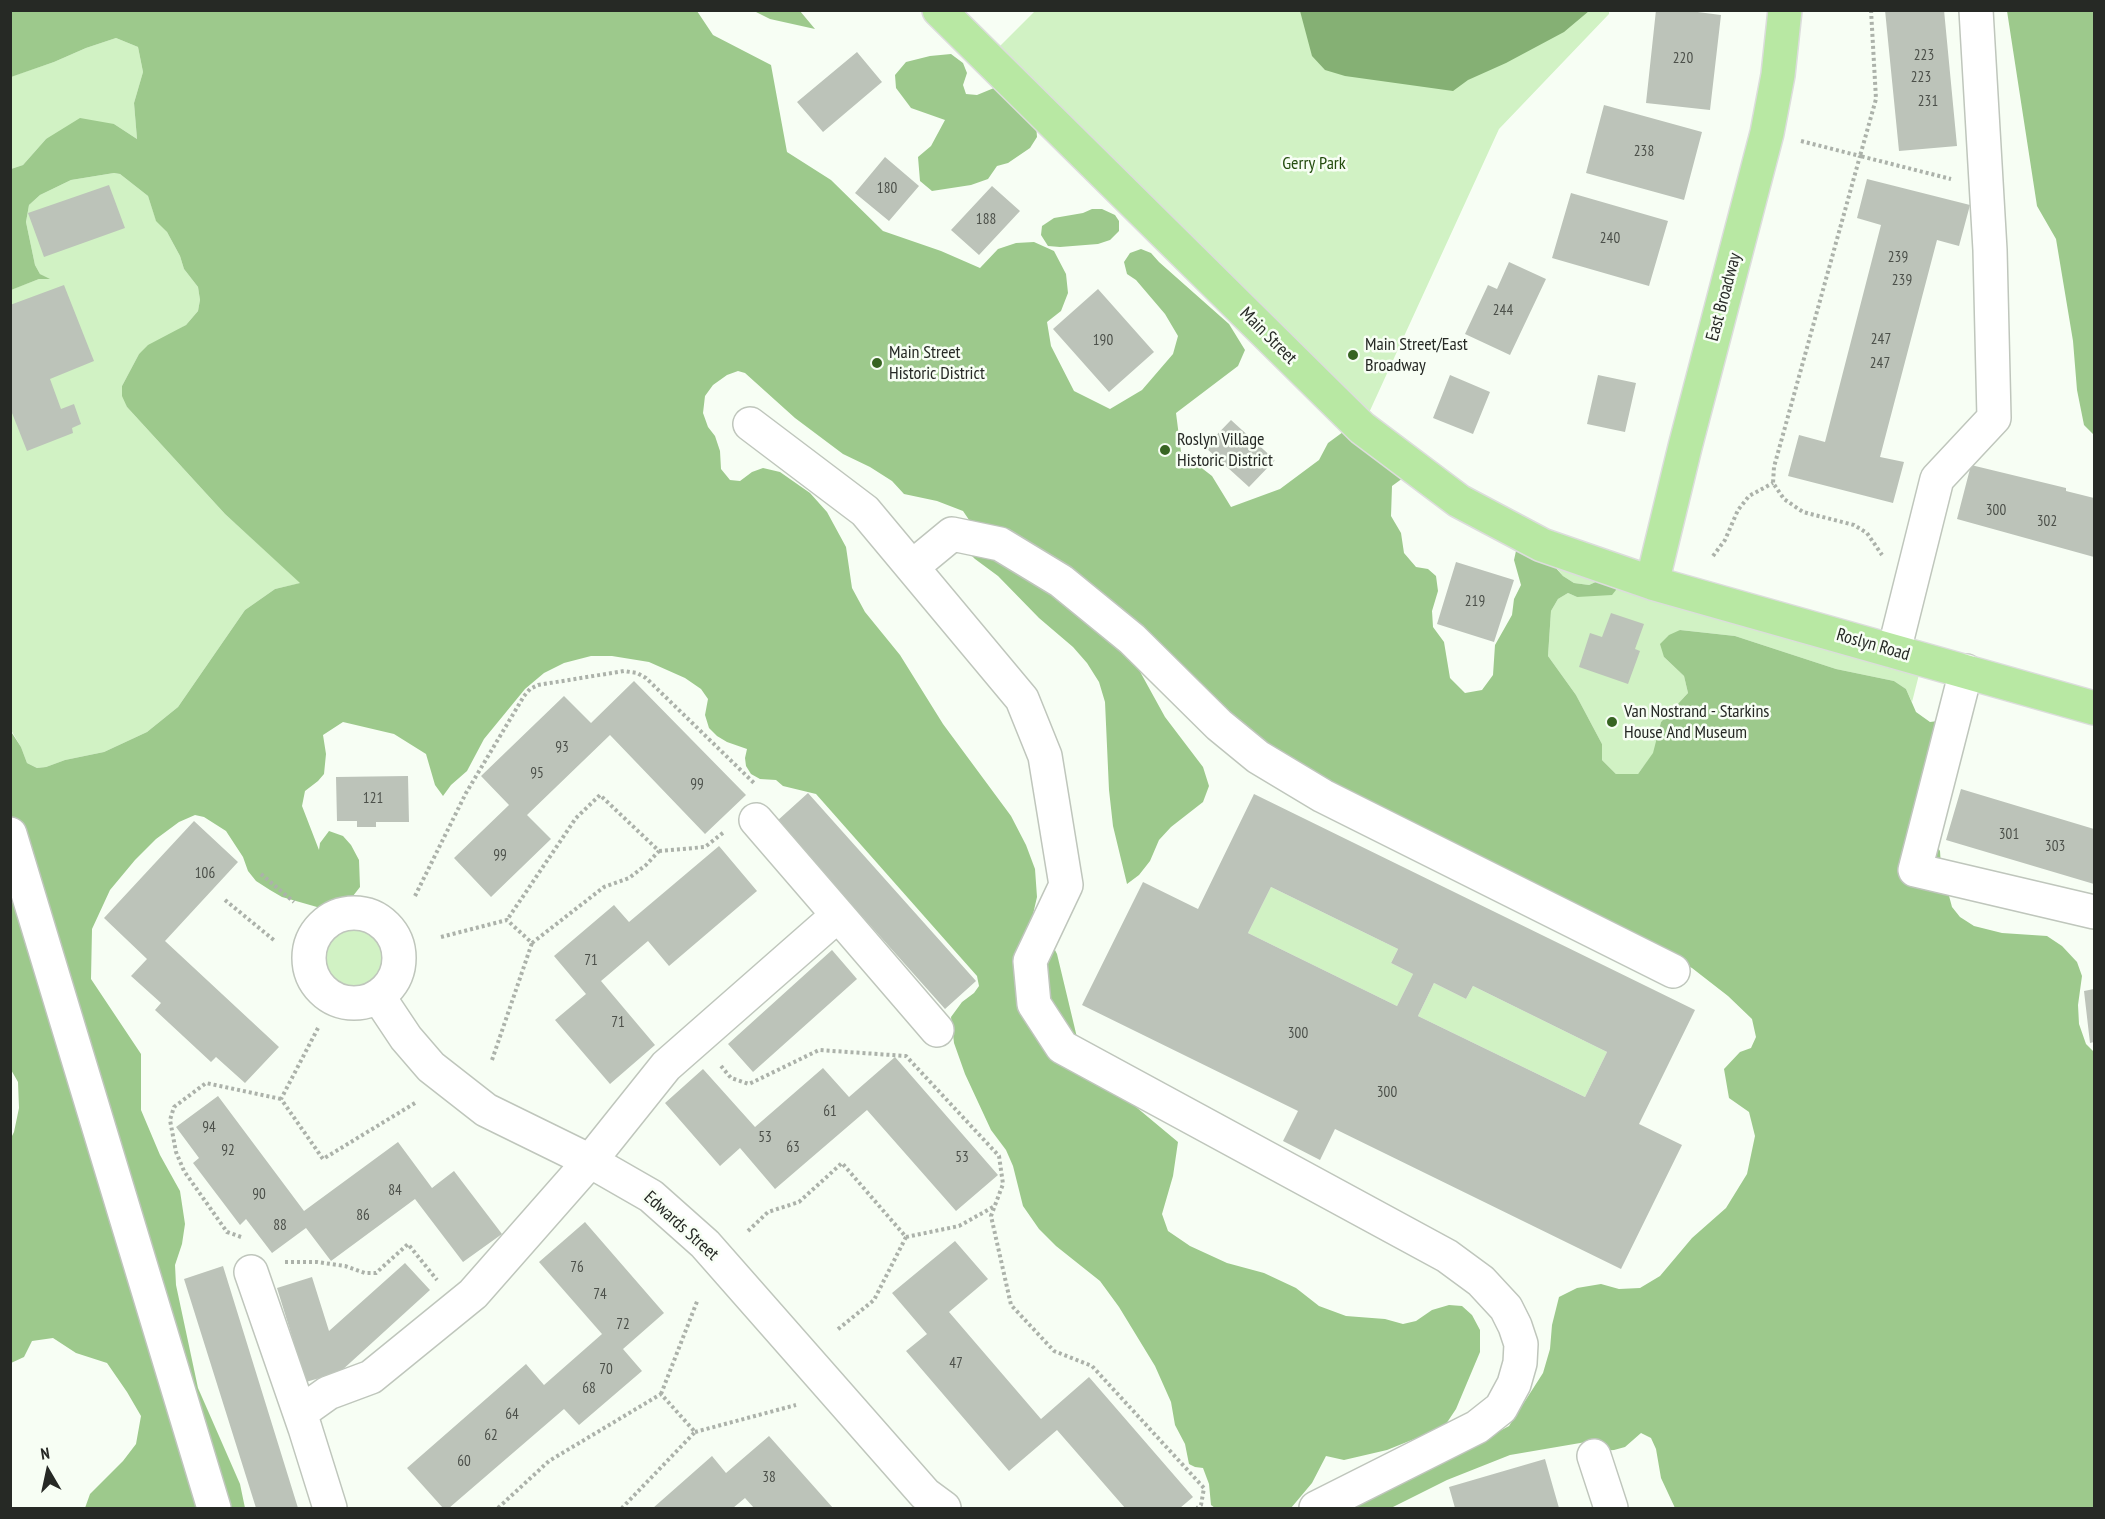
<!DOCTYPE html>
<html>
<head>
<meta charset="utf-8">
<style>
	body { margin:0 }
	#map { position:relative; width:2105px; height:1519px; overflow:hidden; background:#f7fef4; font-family:"PT Sans Narrow",sans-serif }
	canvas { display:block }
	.frame { position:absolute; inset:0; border:12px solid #262925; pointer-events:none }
	.north { position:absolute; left:18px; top:1441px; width:60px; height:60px; -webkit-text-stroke:4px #f7fef4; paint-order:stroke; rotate:351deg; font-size:16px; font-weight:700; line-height:24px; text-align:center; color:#262925 }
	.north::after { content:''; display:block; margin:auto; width:21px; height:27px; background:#262925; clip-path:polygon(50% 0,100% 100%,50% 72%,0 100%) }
</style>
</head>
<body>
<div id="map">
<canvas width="2105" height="1519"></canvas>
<div class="frame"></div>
<div class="north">N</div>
</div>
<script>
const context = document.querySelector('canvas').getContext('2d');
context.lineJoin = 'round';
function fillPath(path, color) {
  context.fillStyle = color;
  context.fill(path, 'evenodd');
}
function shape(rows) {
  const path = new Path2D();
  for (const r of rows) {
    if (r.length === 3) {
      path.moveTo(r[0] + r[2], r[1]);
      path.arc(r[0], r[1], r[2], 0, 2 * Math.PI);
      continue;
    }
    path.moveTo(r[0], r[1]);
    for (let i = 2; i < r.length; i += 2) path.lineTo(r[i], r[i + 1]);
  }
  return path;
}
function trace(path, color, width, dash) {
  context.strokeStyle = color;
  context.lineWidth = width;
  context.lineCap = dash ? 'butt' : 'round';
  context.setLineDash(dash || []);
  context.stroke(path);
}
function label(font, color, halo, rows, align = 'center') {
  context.font = font + ' "PT Sans Narrow",sans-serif';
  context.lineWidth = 5;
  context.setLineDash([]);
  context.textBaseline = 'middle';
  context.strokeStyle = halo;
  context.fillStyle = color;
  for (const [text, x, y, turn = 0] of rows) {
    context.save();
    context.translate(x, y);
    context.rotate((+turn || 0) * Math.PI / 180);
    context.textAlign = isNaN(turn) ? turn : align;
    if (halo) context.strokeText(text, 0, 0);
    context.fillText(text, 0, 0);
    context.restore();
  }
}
fillPath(shape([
	[1609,10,1609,14,1499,129,1362,428,988,58,1035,11],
	[116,38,138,47,143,72,134,103,137,139,114,124,46,139,23,165,11,169,10,77,54,62,86,48],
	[114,173,120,174,148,196,156,220,167,232,180,256,184,269,198,287,200,300,198,311,186,325,139,354,122,386,127,407,225,514,301,583,275,589,245,610,178,707,147,732,104,752,65,760,46,767,37,768,27,763,21,747,11,730,10,290,39,279,48,279,40,274,35,265,26,222,29,205,40,195,71,180],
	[1555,566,1923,659,1912,702,1906,689,1894,681,1836,669,1735,636,1680,630,1664,657,1684,676,1688,693,1661,722,1654,753,1638,774,1616,774,1602,760,1602,744,1576,695,1548,656,1551,611,1558,599,1568,593,1577,597,1600,580,1589,585,1574,583,1563,576],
	[1271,887,1398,949,1391,963,1413,974,1397,1006,1248,933],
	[354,958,45],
	[1434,983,1466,999,1473,986,1607,1052,1585,1097,1418,1016]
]), '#d1f2c4');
fillPath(shape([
	[11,11,697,11,713,35,771,65,787,152,831,180,883,231,941,251,980,268,998,249,1016,243,1034,242,1054,251,1066,274,1068,293,1061,311,1047,322,1051,346,1074,391,1110,409,1142,390,1173,354,1178,336,1165,314,1136,280,1127,274,1124,262,1130,253,1141,249,1151,253,1159,262,1229,324,1245,350,1238,366,1176,413,1181,452,1212,476,1231,507,1280,489,1319,460,1328,443,1343,432,1403,478,1392,486,1391,516,1401,533,1404,553,1416,567,1428,569,1436,576,1438,591,1432,611,1433,627,1444,642,1450,678,1465,693,1482,690,1493,675,1495,645,1512,615,1514,599,1521,585,1514,560,1516,551,1525,547,1555,567,1563,576,1574,583,1589,585,1600,580,1615,585,1616,590,1612,595,1577,597,1568,593,1558,599,1551,611,1548,656,1576,695,1602,744,1602,760,1616,774,1638,774,1653,753,1661,722,1688,693,1684,676,1664,657,1660,644,1669,635,1680,630,1735,636,1836,669,1894,681,1906,689,1916,712,1930,722,1938,721,1930,836,1940,851,1941,866,1952,907,1960,917,1974,926,2002,933,2047,936,2062,946,2077,962,2082,976,2078,1005,2079,1024,2086,1044,2094,1052,2094,1508,1675,1508,1661,1478,1656,1449,1651,1438,1641,1433,1625,1447,1614,1450,1601,1451,1586,1442,1510,1455,1447,1480,1393,1507,1346,1508,1453,1456,1509,1426,1543,1373,1550,1349,1552,1325,1559,1297,1577,1288,1601,1284,1619,1289,1640,1288,1660,1276,1692,1238,1726,1208,1747,1174,1755,1136,1749,1112,1729,1098,1724,1069,1740,1052,1751,1048,1756,1037,1752,1019,1728,996,1692,968,1296,772,1127,648,1165,717,1203,767,1209,786,1203,802,1171,827,1159,840,1150,861,1139,875,1127,884,1113,826,1109,790,1105,702,1099,682,1087,663,1073,647,1039,618,998,576,975,559,963,547,988,548,963,511,937,501,904,494,892,481,870,467,843,454,795,418,745,373,738,371,727,375,713,385,705,396,703,413,708,427,715,436,720,451,721,469,730,480,740,481,752,472,763,468,780,472,810,493,827,512,846,547,852,588,865,612,900,655,943,724,1011,816,1026,845,1035,869,1037,897,1031,923,1050,940,1057,954,1080,1050,1130,1102,1178,1142,1173,1176,1162,1214,1168,1231,1190,1246,1227,1263,1264,1273,1296,1288,1319,1306,1346,1316,1385,1319,1403,1324,1416,1321,1432,1310,1449,1305,1462,1306,1472,1315,1480,1330,1480,1352,1456,1409,1444,1427,1387,1450,1344,1460,1326,1456,1312,1483,1291,1508,1215,1508,1211,1505,1209,1484,1203,1468,1195,1467,1189,1464,1185,1444,1175,1425,1171,1402,1155,1366,1119,1307,1100,1281,1056,1246,1039,1229,1023,1206,1013,1166,1006,1150,991,1130,965,1074,954,1043,951,1017,962,1002,974,993,979,986,977,976,816,794,783,786,776,780,760,779,751,774,746,766,745,758,747,749,727,742,717,736,709,728,705,715,708,699,701,689,685,678,649,662,612,656,591,656,564,663,544,673,525,689,484,739,467,771,451,785,443,796,435,785,426,754,394,734,343,722,323,735,326,754,324,774,318,781,305,791,302,806,319,850,320,843,329,831,343,836,351,845,359,860,360,887,353,896,333,909,324,909,282,897,270,890,256,881,248,871,243,857,226,831,204,817,195,815,179,822,156,839,135,860,110,890,92,929,91,979,141,1054,141,1110,160,1155,180,1191,185,1224,182,1244,175,1265,176,1285,198,1388,240,1484,245,1508,85,1508,90,1494,123,1461,136,1444,141,1416,127,1392,107,1363,76,1353,53,1338,32,1341,24,1357,11,1363,10,1140,14,1132,19,1108,18,1082,10,1068,10,730,21,747,27,763,37,768,46,767,65,760,104,752,147,732,178,707,245,610,275,589,300,583,225,514,127,407,122,396,122,386,139,354,148,345,186,325,198,311,200,300,198,287,184,269,180,256,167,232,156,221,148,196,120,174,114,173,71,180,40,195,29,205,26,222,35,265,40,274,50,279,39,279,11,290,11,169,23,165,46,139,80,118,114,124,137,139,134,103,143,72,138,47,116,38,86,48,54,62,11,77],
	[754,11,800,11,815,29,770,19],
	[2007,11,2094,11,2094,435,2084,425,2077,390,2073,341,2056,239,2037,206],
	[951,54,963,63,967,73,963,85,966,94,977,95,994,88,1006,88,1036,124,1037,137,1030,148,1008,163,997,166,988,179,971,185,932,191,920,181,918,157,931,146,945,120,911,108,896,88,895,75,906,62,930,56],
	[1092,209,1102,209,1115,215,1119,221,1119,231,1110,240,1098,244,1060,247,1048,246,1041,235,1042,226,1054,218,1083,213]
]), '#9dc98c');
fillPath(shape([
	[1300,11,1300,10,1589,11,1564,32,1506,63,1468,80,1453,91,1345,76,1325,70,1312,56]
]), '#85b074');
fillPath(shape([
	[1656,10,1682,10,1721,15,1710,110,1646,103],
	[1885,10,1944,10,1957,146,1899,151],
	[857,52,882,82,823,132,797,102],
	[1604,105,1702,132,1684,200,1586,173],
	[885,157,919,186,889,221,855,193],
	[1867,179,1970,205,1959,246,1937,240,1880,457,1904,462,1893,503,1788,476,1799,435,1825,442,1881,225,1857,218],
	[109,185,125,228,44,257,28,213],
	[992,186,1020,211,979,255,951,230],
	[1571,193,1668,221,1649,286,1552,258],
	[1509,262,1546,279,1510,355,1465,334,1488,285,1497,289],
	[64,285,94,361,50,379,61,409,74,404,81,424,72,428,73,433,27,451,10,408,10,305],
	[1098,289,1154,352,1109,392,1053,329],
	[1450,375,1490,392,1473,434,1433,418],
	[1598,375,1636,383,1625,432,1587,424],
	[1231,420,1275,460,1249,487,1205,447],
	[1971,465,2066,488,2066,491,2094,498,2094,557,1957,519],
	[1456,562,1514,580,1494,642,1437,624],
	[1611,613,1644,624,1635,649,1640,651,1628,684,1579,667,1590,633,1602,637],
	[634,681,746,795,705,834,610,735,527,815,551,839,491,897,454,858,509,805,481,776,564,696,591,723],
	[408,776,409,822,376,822,376,827,357,827,357,821,337,821,336,777],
	[1961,789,2094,829,2094,884,1946,840],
	[808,793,976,981,945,1009,777,821],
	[1254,794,1695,1010,1639,1124,1682,1145,1621,1269,1335,1129,1320,1160,1283,1141,1298,1111,1082,1005,1143,882,1198,909],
	[1271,887,1398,949,1391,963,1413,974,1397,1006,1248,933],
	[1434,983,1466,999,1473,986,1607,1052,1585,1097,1418,1016],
	[194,821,238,862,165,941,279,1047,245,1083,216,1057,211,1062,155,1010,161,1003,131,976,147,959,104,918],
	[719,846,757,891,669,966,648,941,601,981,655,1045,610,1084,555,1020,586,994,554,956,614,905,629,922],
	[832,950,857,979,753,1072,728,1044],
	[2094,989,2094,1042,2090,1043,2084,991],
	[895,1057,998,1175,956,1211,867,1110,775,1189,740,1148,720,1166,665,1103,703,1069,755,1127,823,1068,849,1097],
	[218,1096,304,1211,398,1142,432,1188,454,1171,502,1234,463,1262,415,1199,331,1261,306,1228,272,1253,246,1219,240,1225,193,1163,199,1158,176,1127],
	[585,1222,664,1313,623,1349,642,1371,579,1425,564,1409,449,1508,443,1508,407,1468,526,1364,544,1385,602,1334,539,1262],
	[955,1241,988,1279,949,1312,1041,1419,1089,1377,1193,1497,1180,1508,1125,1508,1057,1430,1009,1471,906,1351,927,1334,892,1293],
	[405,1263,430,1290,340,1372,306,1382,277,1288,312,1277,329,1331],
	[223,1266,298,1508,256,1508,184,1279],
	[769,1436,833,1508,754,1508,745,1498,733,1508,653,1508,712,1456,726,1473],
	[1545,1459,1559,1508,1455,1508,1449,1487]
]), '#bcc3b9');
const minor = shape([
	[750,424,865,511,1022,699,1045,756,1066,885,1030,961,1034,1004,1062,1047,1447,1256,1481,1281,1506,1308,1515,1326,1521,1344,1520,1363,1514,1384,1501,1408,1477,1427,1316,1508],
	[912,567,952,534,1000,544,1061,581,1132,639,1219,725,1258,757,1323,796,1673,971],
	[1894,651,1937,479,1994,418,1990,250,1976,10],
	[1966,671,1915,870,2094,912],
	[10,834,214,1508],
	[354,958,45],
	[838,915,937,1030],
	[378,996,406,1038,431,1067,486,1110,590,1161,651,1196,705,1244,925,1494,944,1508],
	[251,1272,305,1428,330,1508],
	[300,1413,328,1393,371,1377,473,1294,590,1161,666,1066,838,915,756,820],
	[1594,1456,1611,1508]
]);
const major = shape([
	[939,10,1362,428,1459,501,1542,545,1652,583,2094,708],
	[1652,583,1685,447,1767,133,1778,75,1785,10]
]);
trace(minor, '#bfc6bc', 36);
trace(major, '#dcdddc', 36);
trace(shape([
	[1871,10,1876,99,1860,156,1951,179],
	[1801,141,1860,156,1774,467,1773,483,1784,499,1803,512,1854,525,1867,533,1882,555],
	[1713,556,1725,540,1738,510,1749,496,1773,483],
	[659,851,705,847,724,832],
	[261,874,294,902],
	[415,896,466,793,524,696,530,689,538,685,624,671,637,673,646,678,755,784],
	[225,900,275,941],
	[441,937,507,920,532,943,604,887,629,878,646,865,659,851,600,795,576,818,507,920],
	[318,1028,281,1099,323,1159,415,1103],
	[492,1060,532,943],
	[721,1066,731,1078,749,1084,819,1050,906,1056,999,1156,1003,1184,991,1216,1011,1305,1054,1351,1092,1366,1204,1488,1201,1505,1197,1508],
	[748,1231,768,1212,799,1202,842,1163,906,1237,874,1300,837,1330],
	[241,1237,227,1232,184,1171,176,1152,170,1120,174,1107,206,1083,281,1099],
	[906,1237,959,1226,995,1206],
	[285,1262,317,1262,345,1266,365,1273,376,1273,408,1244,437,1280],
	[661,1394,698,1299],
	[695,1432,796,1405],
	[498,1508,549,1461,661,1394,695,1432,622,1508]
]), '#acb2aa', 4, [3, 3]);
trace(minor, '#fff', 33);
trace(major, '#b8e8a3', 33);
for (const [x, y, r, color] of [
	[1353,355,6,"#376422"],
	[877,363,6,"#376422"],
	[1165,450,6,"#376422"],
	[1612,722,6,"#376422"]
]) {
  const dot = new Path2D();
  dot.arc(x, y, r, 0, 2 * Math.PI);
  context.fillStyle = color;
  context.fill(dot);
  trace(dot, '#f7fef4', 2);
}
label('15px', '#4c504a', null, [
	["223",1924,56],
	["220",1683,59],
	["223",1921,78],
	["231",1928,102],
	["238",1644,152],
	["180",887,189],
	["188",986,220],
	["240",1610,239],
	["239",1898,258],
	["239",1902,281],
	["244",1503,311],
	["247",1881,340],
	["190",1103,341],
	["247",1880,364],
	["300",1996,511],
	["302",2047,522],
	["219",1475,602],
	["93",562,748],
	["95",537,774],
	["99",697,785],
	["121",373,799],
	["301",2009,835],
	["303",2055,847],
	["99",500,856],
	["106",205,874],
	["71",591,961],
	["71",618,1023],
	["300",1298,1034],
	["300",1387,1093],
	["61",830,1112],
	["94",209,1128],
	["53",765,1138],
	["63",793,1148],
	["92",228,1151],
	["53",962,1158],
	["84",395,1191],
	["90",259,1195],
	["86",363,1216],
	["88",280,1226],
	["76",577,1268],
	["74",600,1295],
	["72",623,1325],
	["47",956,1364],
	["70",606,1370],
	["68",589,1389],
	["64",512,1415],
	["62",491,1436],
	["60",464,1462],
	["38",769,1478]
]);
label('18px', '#244d0f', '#f7fef4', [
	["Gerry Park",1314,164]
]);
label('18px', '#262925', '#f7fef4', [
	["East Broadway",1724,297,-75],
	["Main Street",1268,336,45],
	["Roslyn Road",1873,645,16],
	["Edwards Street",681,1226,42]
]);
label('18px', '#262925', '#f7fef4', [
	["Main Street/East",1365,345],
	["Broadway",1365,366],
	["Main Street",889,353],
	["Historic District",889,374],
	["Roslyn Village",1177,440],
	["Historic District",1177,461],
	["Van Nostrand - Starkins",1624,712],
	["House And Museum",1624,733]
], 'left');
</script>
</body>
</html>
